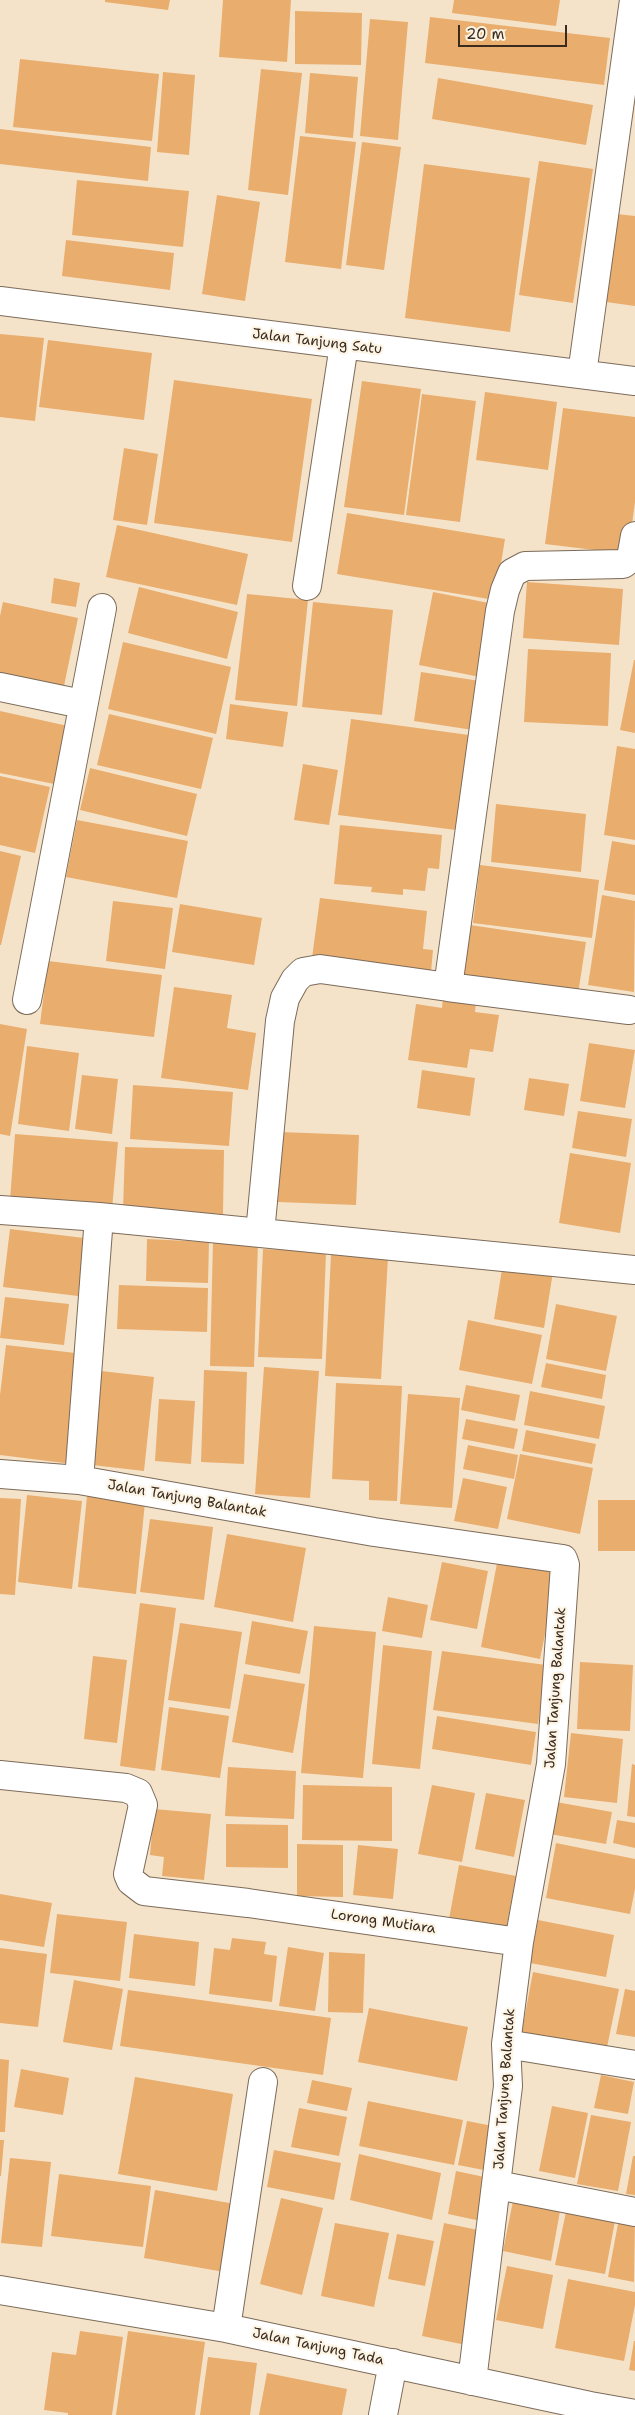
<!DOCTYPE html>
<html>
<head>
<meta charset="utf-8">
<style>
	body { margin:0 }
	#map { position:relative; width:635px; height:2415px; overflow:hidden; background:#f5e3c9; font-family:"Shantell Sans",sans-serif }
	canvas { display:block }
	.scale { position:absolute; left:458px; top:25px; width:109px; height:22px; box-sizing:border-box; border:2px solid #3b2a1e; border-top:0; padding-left:6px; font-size:15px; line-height:18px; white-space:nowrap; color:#3b2a1e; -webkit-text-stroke:4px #fcf5e5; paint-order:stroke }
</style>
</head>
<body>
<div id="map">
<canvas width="635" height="2415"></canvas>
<div class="scale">20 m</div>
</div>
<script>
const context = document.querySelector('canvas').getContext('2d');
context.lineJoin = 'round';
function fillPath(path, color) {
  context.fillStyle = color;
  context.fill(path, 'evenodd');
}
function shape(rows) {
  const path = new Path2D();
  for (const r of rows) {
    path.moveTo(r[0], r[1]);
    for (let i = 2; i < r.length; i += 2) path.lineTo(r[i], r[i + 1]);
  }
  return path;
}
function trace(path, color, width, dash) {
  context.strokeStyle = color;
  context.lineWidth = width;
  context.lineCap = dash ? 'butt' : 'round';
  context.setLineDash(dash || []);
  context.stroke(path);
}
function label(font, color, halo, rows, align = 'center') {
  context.font = font + ' "Shantell Sans",sans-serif';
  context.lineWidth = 4.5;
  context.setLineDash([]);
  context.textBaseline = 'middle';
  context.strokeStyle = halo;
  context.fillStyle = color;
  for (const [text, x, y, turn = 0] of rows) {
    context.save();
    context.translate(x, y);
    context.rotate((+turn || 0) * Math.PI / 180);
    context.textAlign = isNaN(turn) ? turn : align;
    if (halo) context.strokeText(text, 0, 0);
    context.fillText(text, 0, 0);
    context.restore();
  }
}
fillPath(shape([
	[105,0,170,0,168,10,105,2],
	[223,0,291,0,287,62,219,57],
	[454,0,560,0,556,26,452,13],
	[295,11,362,13,361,65,295,64],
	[430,17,610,38,604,85,425,63],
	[370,19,408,22,398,140,360,136],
	[20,59,159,74,152,141,13,127],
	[261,69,302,73,288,195,248,190],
	[163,72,195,75,189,155,157,152],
	[310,73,358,77,353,138,305,133],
	[438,78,593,105,586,145,432,119],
	[0,129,151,147,148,181,0,164],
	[300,136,356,142,341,269,285,262],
	[362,142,401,147,384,270,346,265],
	[539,161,593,169,573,303,519,295],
	[424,164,530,178,510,332,405,318],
	[77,180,189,191,183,247,72,235],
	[217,195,260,202,245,301,202,294],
	[617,214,635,216,635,306,606,302],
	[66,240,174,253,170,290,62,276],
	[0,334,44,338,35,421,0,417],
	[48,340,152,353,144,420,39,407],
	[174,380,312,399,292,542,154,523],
	[362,381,421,389,404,515,344,507],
	[485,392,557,402,548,470,476,460],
	[422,394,476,401,460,522,406,515],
	[563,408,635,417,635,502,628,554,545,544],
	[124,448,158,454,147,525,113,520],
	[347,513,505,539,495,600,337,574],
	[117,525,248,554,237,605,106,577],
	[54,578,80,583,76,607,51,603],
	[527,582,623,589,619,645,523,638],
	[139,587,238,612,227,659,128,633],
	[433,592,494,604,480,677,419,665],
	[247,594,308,600,297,706,235,700],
	[3,602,78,618,64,686,0,673,0,616],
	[313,602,393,610,382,715,302,707],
	[123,642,231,667,216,734,108,709],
	[528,649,611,653,608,726,524,722],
	[634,660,635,660,635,733,620,730],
	[421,672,480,681,473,730,414,721],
	[230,704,288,712,283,747,226,739],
	[0,711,77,728,64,786,0,773],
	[109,714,213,738,201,789,97,765],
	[351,719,469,735,456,830,338,815],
	[617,746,635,749,635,840,604,835],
	[303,764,338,770,329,825,294,820],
	[90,768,197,794,187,836,80,810],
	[0,776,50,787,35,853,0,845],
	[496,804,586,814,581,872,491,862],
	[77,820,188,841,177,898,66,877],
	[340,825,442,835,439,869,428,868,425,891,403,889,403,895,371,892,372,887,334,884],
	[612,841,635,845,635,895,604,890],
	[0,851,21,856,1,945,0,945],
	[480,865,599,880,592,938,473,923],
	[602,895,635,901,634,992,588,985],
	[320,898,427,911,423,949,433,950,431,972,312,958],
	[113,901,173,908,165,969,106,961],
	[180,904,262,918,254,965,172,952],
	[470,925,586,942,578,994,463,977],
	[48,961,162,975,154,1037,40,1024],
	[174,987,232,995,227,1028,256,1033,248,1090,161,1078],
	[443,998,476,1003,475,1012,499,1015,493,1052,470,1049,467,1068,408,1060,416,1004,442,1008],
	[0,1024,27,1029,10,1136,0,1134],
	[589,1043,635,1050,625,1108,580,1101],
	[27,1046,79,1053,69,1131,18,1124],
	[422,1070,475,1078,470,1116,417,1108],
	[82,1075,118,1079,112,1134,75,1129],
	[529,1078,569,1084,564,1116,524,1110],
	[133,1085,233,1092,229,1146,130,1139],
	[578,1111,632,1119,626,1157,572,1148],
	[280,1132,359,1135,356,1205,278,1202],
	[15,1134,118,1142,112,1209,10,1200],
	[125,1147,224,1150,223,1214,123,1211],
	[570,1153,631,1163,620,1233,559,1223],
	[10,1229,84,1238,78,1296,3,1287],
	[147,1239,209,1242,208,1283,146,1281],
	[213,1241,258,1242,254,1367,210,1366],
	[263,1249,326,1252,322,1359,258,1357],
	[331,1254,388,1257,381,1379,325,1376],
	[503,1263,553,1272,544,1328,494,1319],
	[119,1285,208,1288,207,1332,117,1329],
	[5,1297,69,1304,64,1345,0,1338],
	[556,1304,617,1316,606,1371,546,1359],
	[468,1320,542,1335,532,1384,459,1370],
	[6,1345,84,1354,72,1464,0,1455,0,1395],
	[546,1363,606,1375,602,1399,541,1387],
	[264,1367,319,1371,310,1498,255,1494],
	[204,1370,247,1372,244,1464,201,1462],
	[101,1371,154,1377,144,1471,92,1465],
	[336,1383,402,1386,397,1501,369,1500,369,1481,332,1479],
	[466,1385,520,1395,515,1421,461,1410],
	[530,1391,605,1406,599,1439,524,1425],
	[408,1394,460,1398,452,1508,400,1504],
	[159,1399,195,1401,191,1464,155,1461],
	[466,1419,518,1429,514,1449,462,1439],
	[526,1430,596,1444,592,1464,522,1451],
	[468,1445,518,1455,514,1479,463,1469],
	[520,1454,593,1468,580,1534,507,1519],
	[463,1478,507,1487,498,1529,454,1521],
	[27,1495,82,1501,72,1589,18,1582],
	[87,1496,145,1502,136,1594,78,1587],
	[0,1498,21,1499,15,1595,0,1594],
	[598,1500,635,1500,635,1551,598,1551],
	[150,1519,213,1527,204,1600,140,1592],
	[227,1534,306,1548,293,1622,214,1607],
	[498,1558,558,1570,540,1659,481,1647],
	[442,1562,488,1571,477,1629,430,1620],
	[388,1597,428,1605,422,1638,382,1631],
	[140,1603,176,1608,155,1771,120,1766],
	[252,1621,308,1631,300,1674,245,1664],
	[180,1623,242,1632,230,1709,168,1700],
	[314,1626,376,1632,363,1778,301,1773],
	[383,1645,432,1651,420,1769,372,1764],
	[442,1651,546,1665,538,1724,433,1710],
	[93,1656,127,1660,117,1743,84,1739],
	[580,1662,633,1665,630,1731,577,1729],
	[244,1674,305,1684,293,1753,232,1742],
	[169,1707,229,1716,220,1778,161,1770],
	[437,1716,536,1732,531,1765,432,1749],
	[571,1733,623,1739,617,1803,564,1797],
	[632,1764,635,1765,635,1817,627,1816],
	[228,1767,296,1771,294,1819,225,1816],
	[303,1785,392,1787,392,1841,302,1840],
	[432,1785,475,1793,462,1862,418,1854],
	[486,1793,525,1800,514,1857,475,1849],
	[556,1802,612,1812,606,1844,550,1834],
	[154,1809,211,1814,204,1880,162,1876,164,1857,150,1855],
	[617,1820,635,1823,635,1848,613,1843],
	[226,1824,288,1825,288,1868,226,1867],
	[556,1843,635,1859,635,1889,630,1914,546,1898],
	[297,1844,343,1845,343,1897,297,1896],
	[358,1845,398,1849,393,1899,353,1895],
	[459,1865,516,1876,506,1930,449,1919],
	[0,1894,52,1903,44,1947,0,1940],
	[57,1914,127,1922,120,1981,50,1973],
	[538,1920,614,1935,606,1977,530,1963],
	[134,1934,199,1942,195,1986,129,1978],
	[232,1938,266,1942,264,1954,277,1956,272,2002,209,1994,214,1948,230,1950],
	[288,1947,324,1953,315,2011,279,2006],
	[0,1948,47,1954,38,2027,0,2023],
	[329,1952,365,1954,363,2013,328,2012],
	[533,1972,619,1989,605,2057,520,2041],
	[74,1980,123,1989,112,2050,63,2042],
	[625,1989,635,1991,635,2037,616,2034],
	[128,1990,331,2018,323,2075,120,2046],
	[369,2008,468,2027,457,2081,358,2062],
	[0,2059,9,2060,5,2132,0,2132],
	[21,2069,69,2078,63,2115,14,2107],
	[601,2075,634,2082,628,2114,594,2108],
	[135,2077,233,2094,217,2191,118,2174],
	[312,2080,352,2088,347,2111,307,2103],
	[368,2101,463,2120,454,2165,359,2146],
	[552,2106,588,2113,575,2178,539,2171],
	[299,2108,347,2117,339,2156,291,2147],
	[591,2115,631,2122,618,2191,577,2184],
	[467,2121,498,2127,489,2171,458,2165],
	[0,2140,4,2140,1,2176,0,2176],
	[274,2150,341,2163,334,2200,267,2187],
	[359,2154,441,2173,432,2220,350,2200],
	[633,2156,635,2156,635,2195,626,2194],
	[10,2158,51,2162,42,2247,1,2243],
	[456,2171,489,2178,481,2221,448,2214],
	[59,2174,151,2186,143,2247,51,2236],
	[155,2190,241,2205,230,2273,144,2258],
	[515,2191,562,2200,551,2261,503,2251],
	[281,2198,323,2208,302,2295,260,2284],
	[567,2207,616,2216,605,2274,555,2265],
	[620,2213,635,2216,634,2282,608,2277],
	[335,2223,389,2233,374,2307,321,2296],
	[444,2223,488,2232,466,2345,422,2336],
	[397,2234,434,2241,425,2286,388,2279],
	[507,2266,553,2275,543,2329,496,2320],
	[568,2279,635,2292,635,2305,624,2361,555,2348],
	[80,2331,123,2337,112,2415,68,2415,68,2413,44,2410,52,2352,76,2355],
	[128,2331,205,2342,195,2415,116,2415],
	[634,2341,635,2341,635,2371,629,2370],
	[208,2357,257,2363,250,2415,200,2415],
	[267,2373,347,2389,342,2415,259,2415]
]), '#e9ad6e');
const minor = shape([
	[0,301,635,381],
	[582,374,634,0],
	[307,586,344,345],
	[0,687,82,704],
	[448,987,629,1010],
	[27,1000,102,608],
	[0,1210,99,1217,635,1270],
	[260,1233,280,1021,285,998,295,980,303,972,320,969,448,987,500,611,505,590,512,573,525,566,623,564,631,558,635,536],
	[0,1474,79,1480,374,1532,563,1559,565,1565,551,1764,519,1942,506,2044,508,2086,472,2381],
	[79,1480,99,1217],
	[0,1775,126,1788,138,1793,143,1805,128,1874,131,1881,144,1891,248,1903,519,1942],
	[506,2044,635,2065],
	[497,2185,635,2212],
	[0,2290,226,2328,590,2406,635,2414],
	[226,2328,263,2082],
	[383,2415,393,2363]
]);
trace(minor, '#7c6b5a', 30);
trace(minor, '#fff', 28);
label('14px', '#3b2a1e', '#fcf5e5', [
	["Jalan Tanjung Satu",317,342,7],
	["Jalan Tanjung Balantak",187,1499,10],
	["Jalan Tanjung Balantak",556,1688,-86],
	["Lorong Mutiara",383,1922,8],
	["Jalan Tanjung Balantak",505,2089,-86],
	["Jalan Tanjung Tada",318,2347,12]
]);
</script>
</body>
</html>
